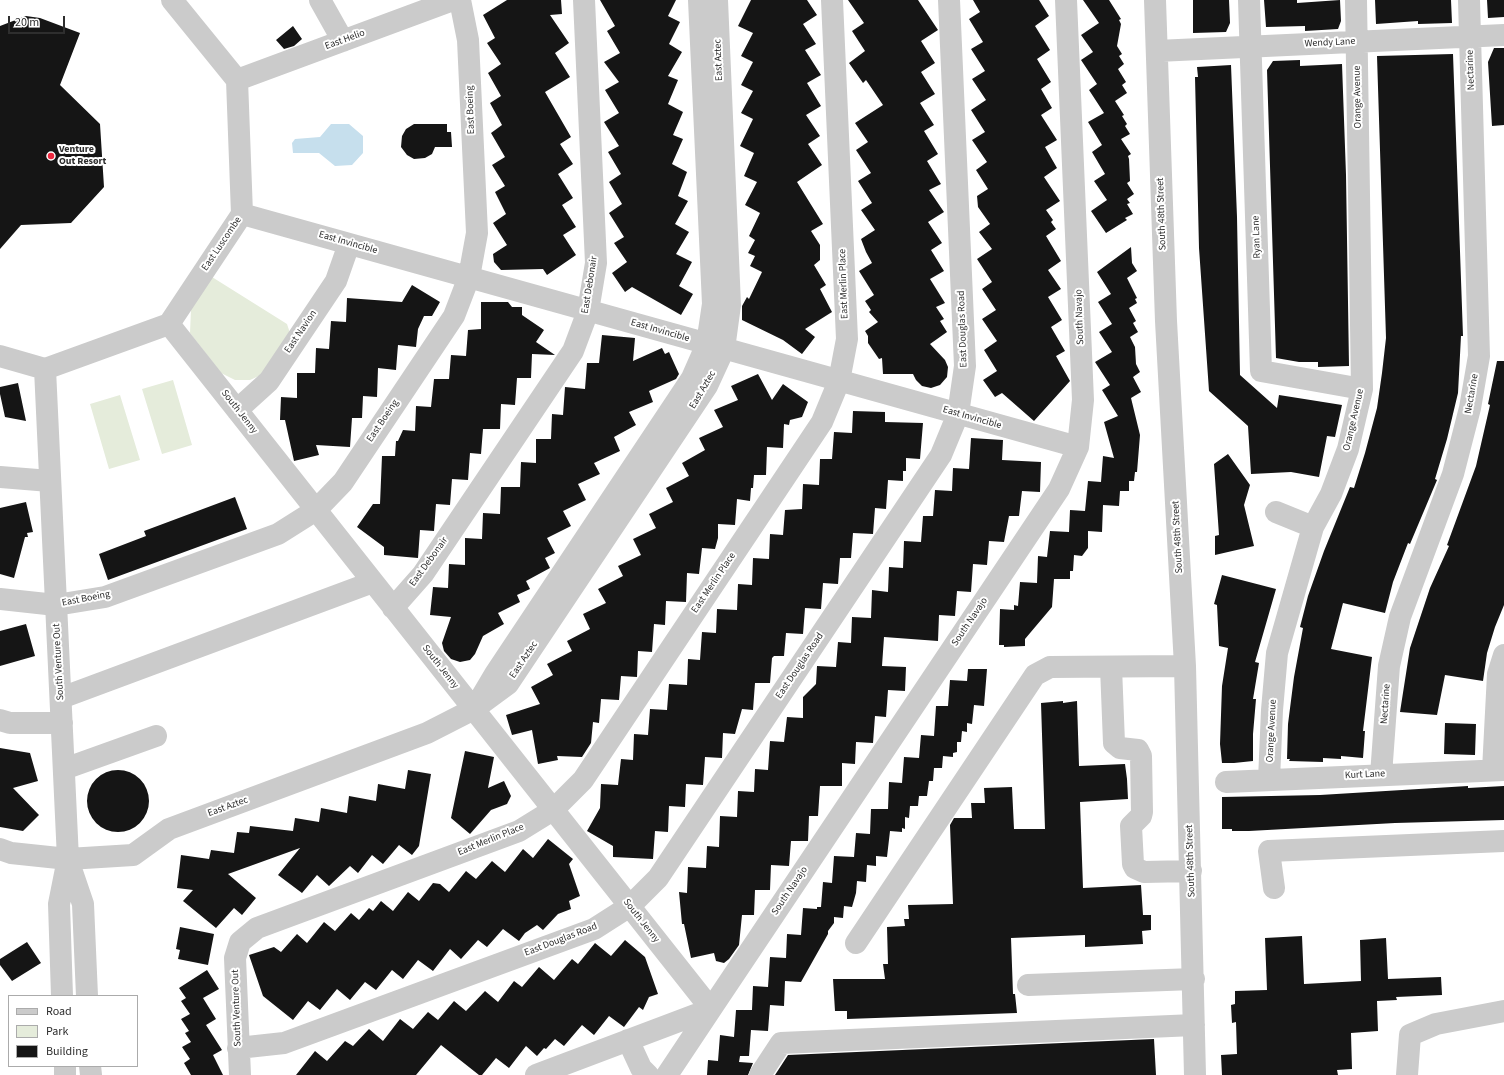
<!DOCTYPE html>
<html>
<head>
<meta charset="utf-8">
<style>
	body { margin:0 }
	#map { position:relative; width:1504px; height:1075px; overflow:hidden; background:#fff; font-family:"Source Sans 3",sans-serif }
	canvas { display:block }
	.legend { position:absolute; left:8px; top:995px; width:130px; height:72px; box-sizing:border-box; background:#fff; border:1px solid #ababab; margin:0; padding:5px 7px; list-style:none; font-size:12px; color:#2e2e2e }
	.legend li { display:flex; align-items:center; gap:8px; height:20px }
	.legend b { width:20px; border:1px solid #ababab }
	.scale { position:absolute; left:8px; top:16px; width:57px; height:18px; box-sizing:border-box; border:2px solid #2e2e2e; border-top:0; padding-left:5px; font-size:12px; line-height:14px; white-space:nowrap; color:#2e2e2e; -webkit-text-stroke:3px #fff; paint-order:stroke }
</style>
</head>
<body>
<div id="map">
<canvas width="1504" height="1075"></canvas>
<ul class="legend">
<li><b style="height:5px;background:#cbcbcb"></b>Road</li>
<li><b style="height:11px;background:#e5ecdb"></b>Park</li>
<li><b style="height:11px;background:#151515"></b>Building</li>
</ul>
<div class="scale">20 m</div>
</div>
<script>
const context = document.querySelector('canvas').getContext('2d');
context.lineJoin = 'round';
function fillPath(path, color) {
  context.fillStyle = color;
  context.fill(path, 'evenodd');
}
function shape(rows) {
  const path = new Path2D();
  for (const r of rows) {
    if (r.length === 3) {
      path.moveTo(r[0] + r[2], r[1]);
      path.arc(r[0], r[1], r[2], 0, 2 * Math.PI);
      continue;
    }
    path.moveTo(r[0], r[1]);
    for (let i = 2; i < r.length; i += 2) path.lineTo(r[i], r[i + 1]);
  }
  return path;
}
function trace(path, color, width, dash) {
  context.strokeStyle = color;
  context.lineWidth = width;
  context.lineCap = dash ? 'butt' : 'round';
  context.setLineDash(dash || []);
  context.stroke(path);
}
function label(font, color, halo, rows, align = 'center') {
  context.font = font + ' "Source Sans 3",sans-serif';
  context.lineWidth = 4;
  context.setLineDash([]);
  context.textBaseline = 'middle';
  context.strokeStyle = halo;
  context.fillStyle = color;
  for (const [text, x, y, turn = 0] of rows) {
    context.save();
    context.translate(x, y);
    context.rotate((+turn || 0) * Math.PI / 180);
    context.textAlign = isNaN(turn) ? turn : align;
    if (halo) context.strokeText(text, 0, 0);
    context.fillText(text, 0, 0);
    context.restore();
  }
}
fillPath(shape([
	[212,277,287,324,290,333,261,375,250,380,235,380,221,373,190,333,191,309],
	[173,380,192,445,162,454,142,389],
	[120,395,140,460,109,469,90,404]
]), '#e5ecdb');
fillPath(shape([
	[331,124,349,124,363,136,363,153,352,165,335,166,319,153,293,153,292,143,295,139,320,137]
]), '#c6dfed');
fillPath(shape([
	[507,0,561,0,562,14,550,15,569,43,555,53,570,77,545,92,571,137,560,144,573,164,558,174,573,198,562,205,576,227,563,235,576,255,547,275,543,269,501,270,494,262,493,254,507,245,493,223,506,214,495,192,505,186,492,165,505,157,491,133,502,125,490,103,501,96,488,73,501,64,487,43,495,38,483,15],
	[600,0,676,0,668,16,680,22,669,44,682,52,668,76,678,80,668,104,683,112,673,135,683,139,672,164,687,172,678,196,688,201,675,224,689,232,676,254,692,262,679,286,693,294,681,315,632,287,625,292,612,273,627,262,614,243,624,237,609,213,622,204,609,182,621,174,608,152,619,146,604,122,619,113,605,90,619,82,604,62,620,53,607,31,615,26],
	[751,0,807,0,817,15,803,24,816,44,805,50,821,75,807,83,821,106,806,115,820,136,808,144,822,165,797,182,823,224,811,231,820,245,820,260,814,265,826,285,820,289,832,312,805,329,815,337,802,354,783,340,742,320,742,306,747,297,749,299,762,272,750,266,755,256,748,253,755,240,749,236,760,213,745,205,757,182,744,176,754,153,740,146,753,119,741,113,753,91,741,85,753,62,741,56,753,33,738,26],
	[848,0,918,0,938,30,921,41,935,63,921,72,935,94,920,103,934,125,924,131,938,154,927,161,941,184,929,190,944,212,928,222,942,243,931,250,944,271,930,279,945,303,936,307,944,319,940,321,947,332,930,344,945,360,948,367,947,377,940,385,931,388,922,386,916,380,913,374,883,374,882,358,879,359,868,343,868,336,865,331,878,322,869,312,871,310,865,301,874,295,859,271,872,263,866,252,861,239,875,230,861,210,872,203,858,181,871,173,856,150,868,142,855,123,883,105,866,80,863,83,849,63,865,51,852,31,864,23],
	[973,0,1039,0,1049,16,1035,26,1050,50,1037,59,1051,82,1041,89,1052,108,1041,115,1057,140,1045,147,1057,168,1044,177,1060,201,1046,210,1053,220,1051,222,1056,229,1046,236,1061,261,1048,270,1061,289,1048,297,1062,320,1051,327,1065,351,1056,356,1070,381,1034,421,1002,393,995,397,983,380,997,371,984,350,997,341,982,319,996,310,982,289,992,282,977,259,992,249,979,232,990,224,978,207,977,196,988,189,976,170,987,162,972,140,985,132,971,110,986,100,972,79,985,71,971,49,983,42,969,19,980,12],
	[1083,0,1109,0,1121,19,1119,20,1121,24,1117,46,1122,54,1119,56,1124,64,1118,69,1126,82,1122,85,1127,93,1115,101,1124,115,1122,116,1127,124,1125,126,1130,134,1121,139,1131,154,1128,156,1129,159,1130,181,1127,183,1134,194,1127,199,1130,203,1127,204,1133,214,1125,218,1127,220,1106,233,1091,211,1107,200,1094,181,1105,174,1092,152,1102,145,1088,122,1104,113,1089,90,1097,84,1081,60,1093,52,1081,35,1099,23],
	[1193,0,1229,0,1230,23,1226,32,1193,33],
	[1264,0,1297,0,1297,3,1340,0,1341,21,1338,29,1305,31,1305,26,1266,27],
	[1375,0,1451,0,1452,23,1418,24,1418,21,1376,24],
	[1487,0,1504,0,1504,17,1488,18],
	[26,16,40,18,80,33,60,85,100,124,104,187,71,223,21,225,0,249,0,26],
	[293,26,302,39,294,46,284,49,276,40],
	[1494,48,1504,48,1504,125,1492,126,1488,62],
	[1453,54,1463,336,1461,336,1458,393,1447,439,1435,479,1437,480,1410,544,1408,543,1393,582,1385,613,1343,603,1331,649,1372,657,1363,731,1365,731,1363,758,1341,756,1341,759,1323,758,1323,762,1289,761,1290,759,1287,759,1288,724,1294,677,1303,628,1300,627,1308,596,1324,551,1350,487,1354,488,1365,453,1377,408,1382,373,1386,338,1377,56],
	[1300,60,1300,66,1342,64,1346,175,1349,366,1318,367,1318,362,1299,362,1276,358,1267,70,1273,61],
	[1231,65,1237,217,1240,375,1277,408,1279,395,1342,405,1335,437,1327,436,1319,477,1291,472,1251,474,1248,426,1209,391,1199,248,1195,77,1198,77,1197,67],
	[414,124,447,124,447,132,451,132,452,147,435,147,432,154,425,158,414,159,407,155,401,147,402,136,406,129],
	[1131,247,1132,263,1137,271,1127,278,1137,298,1135,299,1137,303,1129,308,1136,321,1133,323,1138,332,1130,337,1135,347,1136,364,1140,372,1133,377,1141,392,1131,398,1140,435,1137,472,1135,472,1134,481,1129,481,1129,491,1120,491,1119,506,1103,505,1102,532,1088,531,1088,548,1082,556,1074,555,1073,571,1070,571,1070,579,1054,579,1052,607,1025,639,1025,646,1004,647,1004,645,999,645,1000,609,1014,610,1014,605,1018,606,1020,582,1037,583,1038,556,1047,557,1050,531,1069,532,1070,510,1085,511,1088,481,1101,482,1103,456,1114,458,1104,422,1118,416,1102,390,1110,385,1095,362,1112,352,1099,332,1112,324,1098,302,1111,294,1097,272],
	[412,285,440,302,432,316,424,316,418,329,416,347,398,345,396,370,378,368,377,397,363,396,362,418,352,418,350,447,316,445,319,455,294,461,285,420,280,420,281,397,297,398,297,373,315,373,316,348,329,349,331,321,346,322,347,298,402,302],
	[481,302,508,302,512,307,522,307,522,315,544,330,536,342,555,355,532,354,531,378,517,378,515,405,501,404,500,429,483,429,481,454,470,453,468,480,452,479,450,505,436,504,434,531,420,530,418,558,384,555,384,547,357,527,373,504,380,504,382,456,395,456,396,441,398,441,403,430,415,431,416,406,431,407,434,379,449,379,451,355,466,356,468,330,481,329],
	[602,335,635,338,633,361,662,348,665,354,669,352,679,374,676,379,649,391,653,402,629,412,636,425,614,437,620,451,594,463,600,474,578,484,586,500,563,511,571,526,547,538,555,553,545,558,550,568,526,581,530,589,517,595,520,602,498,613,504,624,483,636,475,654,470,660,460,662,451,659,444,651,442,643,451,617,430,615,433,587,448,588,449,564,465,565,465,538,482,539,483,513,500,514,501,487,520,487,521,462,536,463,536,439,551,439,552,414,563,415,565,387,585,389,587,363,599,363],
	[1497,361,1504,361,1504,605,1495,627,1487,653,1483,681,1445,675,1437,715,1400,712,1410,648,1430,588,1449,546,1447,545,1476,466,1490,405,1488,404],
	[758,374,772,400,783,384,808,402,802,417,790,420,789,425,784,424,783,448,767,447,766,475,754,475,753,488,751,488,750,501,737,499,735,525,718,524,718,538,715,549,702,548,699,574,687,573,686,602,666,601,665,625,654,624,652,652,638,651,637,677,621,676,619,700,601,699,599,723,593,722,591,743,582,757,557,756,558,760,538,764,532,730,512,735,506,715,540,704,531,687,553,675,547,664,572,651,567,641,590,629,583,614,606,603,598,589,623,576,618,566,641,555,633,539,656,528,649,514,673,502,666,488,689,476,682,463,705,450,699,438,723,427,714,410,738,400,731,386],
	[18,383,26,421,5,417,0,394,0,387],
	[853,411,885,412,885,422,923,423,920,459,906,458,906,471,903,471,903,481,888,480,886,509,875,508,873,534,853,533,851,558,840,558,838,584,823,583,821,609,805,608,803,634,786,633,784,656,774,656,772,658,770,683,755,683,753,710,742,709,735,734,723,733,722,758,705,757,703,785,686,784,685,807,669,806,668,832,655,831,653,859,613,857,613,846,587,831,600,808,601,784,618,785,621,759,633,760,634,734,648,735,650,709,667,710,669,684,687,685,688,659,700,660,702,632,716,633,717,609,737,610,738,584,752,585,753,558,769,559,770,534,783,535,785,510,802,509,803,484,819,485,820,459,832,459,834,432,852,433],
	[971,438,1003,440,1002,460,1041,462,1040,492,1022,491,1019,516,1009,516,1004,542,989,541,987,565,973,564,971,592,957,591,955,616,939,615,938,641,884,637,882,666,906,667,905,691,888,690,886,717,875,716,873,743,856,742,855,764,842,763,842,786,820,786,818,816,809,816,808,841,791,841,789,866,771,865,770,890,755,890,754,915,742,915,739,945,729,959,724,963,716,961,714,953,691,958,684,924,682,924,679,892,687,893,688,867,706,868,707,846,719,847,720,816,737,817,738,791,754,792,755,769,768,770,770,741,784,742,787,717,803,718,803,697,816,684,817,666,836,667,838,642,851,643,852,617,871,618,872,590,888,592,889,567,903,568,904,541,921,542,923,516,933,516,935,490,952,491,953,468,969,469],
	[1228,454,1250,485,1244,505,1254,546,1215,555,1215,536,1219,535,1214,464],
	[235,497,247,529,108,580,99,554,146,536,144,531],
	[26,502,33,532,27,533,28,537,25,537,14,578,0,574,0,508],
	[1222,575,1276,589,1255,662,1259,663,1253,699,1256,699,1253,734,1253,761,1234,763,1222,763,1220,744,1222,686,1228,648,1219,646,1217,605,1214,604],
	[26,624,35,656,0,666,0,631],
	[968,669,987,669,984,706,974,705,972,724,967,723,967,732,962,731,961,742,957,742,957,752,953,753,953,757,943,756,942,768,934,768,933,781,929,781,927,796,919,796,918,806,910,806,909,818,905,817,905,829,902,828,902,832,890,831,887,857,876,856,876,866,867,865,866,882,857,881,856,893,852,907,844,906,843,918,834,917,834,923,828,931,828,934,801,982,785,981,784,1006,770,1005,768,1031,751,1030,749,1056,740,1056,739,1062,753,1063,748,1075,707,1075,708,1060,718,1061,720,1035,734,1037,736,1010,752,1010,753,986,768,987,770,957,786,958,787,934,801,935,803,908,817,909,817,907,821,907,823,882,832,883,834,856,854,857,856,833,870,834,871,809,888,809,889,782,902,783,904,757,919,758,921,735,934,736,936,706,948,706,950,680,967,681],
	[1063,701,1063,703,1077,701,1079,766,1125,764,1127,779,1128,799,1080,802,1083,888,1141,885,1143,915,1151,915,1151,930,1142,931,1143,944,1085,947,1085,935,1011,938,1013,994,1015,994,1017,1013,847,1019,847,1011,835,1011,833,979,885,979,883,964,888,964,887,927,905,926,904,919,909,919,908,905,953,904,950,825,954,818,972,818,971,803,985,803,984,788,1012,787,1014,829,1045,829,1041,703],
	[1445,723,1476,724,1475,755,1444,754],
	[0,748,30,753,38,781,13,788,39,815,23,831,0,827],
	[465,751,494,757,488,788,504,781,511,796,507,804,491,810,470,834,451,818],
	[408,770,431,774,419,846,412,855,399,845,383,864,372,855,358,873,350,866,329,886,317,875,302,893,278,875,300,848,228,874,256,898,242,915,234,908,216,928,183,901,193,890,177,888,181,855,209,859,211,850,234,853,237,832,249,833,250,826,293,831,295,818,319,822,321,808,347,813,349,796,376,801,378,784,405,789],
	[118,801,31],
	[1468,786,1468,788,1504,786,1504,820,1395,823,1249,831,1232,831,1232,829,1222,829,1222,797,1320,795],
	[548,839,573,859,569,864,580,896,569,901,571,909,558,914,543,930,537,925,525,933,519,941,503,929,487,947,478,940,461,959,450,949,433,971,418,960,403,979,392,970,376,990,365,982,350,1000,337,989,320,1010,308,1001,293,1020,263,996,249,955,274,947,281,952,297,934,307,943,324,922,335,931,351,913,359,920,369,908,373,911,381,901,393,911,408,892,419,901,433,883,440,884,449,892,466,871,476,879,492,861,505,872,523,849,533,858],
	[180,927,214,934,208,965,178,959,180,950,176,949],
	[1302,936,1304,984,1361,981,1360,940,1386,938,1388,979,1441,977,1442,995,1396,997,1397,1000,1377,1001,1378,1031,1351,1033,1352,1069,1337,1070,1338,1075,1222,1075,1221,1055,1237,1054,1236,1022,1232,1023,1231,1005,1235,1004,1235,991,1267,990,1265,938],
	[625,940,645,957,658,994,649,997,643,1010,639,1007,624,1027,609,1016,594,1035,582,1025,564,1046,555,1039,546,1049,544,1048,537,1056,526,1046,509,1068,496,1058,482,1075,479,1075,441,1045,416,1075,296,1075,315,1051,327,1061,345,1041,353,1046,369,1029,383,1041,400,1019,413,1029,428,1012,438,1020,454,1001,466,1011,485,991,498,1002,514,981,522,987,539,967,554,980,572,959,578,964,595,943,611,956],
	[27,942,41,963,12,981,0,965,0,959],
	[207,970,219,989,203,998,216,1019,206,1025,222,1050,213,1055,223,1075,191,1075,184,1063,190,1059,182,1047,191,1042,185,1033,189,1031,181,1019,190,1014,181,1001,186,998,179,988],
	[1154,1039,1156,1075,775,1075,788,1055]
]), '#151515');
trace(shape([
	[320,0,343,41],
	[1155,0,1166,321,1185,666,1195,1075],
	[1249,0,1261,371,1362,389],
	[1157,51,1504,35],
	[237,80,453,0],
	[242,214,1078,447],
	[169,324,711,1009,667,1075],
	[0,356,45,369,169,324,242,214,237,80,172,0],
	[45,369,68,859,59,904,62,996],
	[237,410,269,381,336,281,349,244],
	[0,477,50,481],
	[1276,512,1313,527],
	[0,599,56,605,105,597,278,534,316,510,343,482,454,316,469,277,477,233,468,40,460,0],
	[393,608,423,574,573,351,588,311,596,263,584,0],
	[1111,667,1114,743,1120,748,1138,750,1141,756,1142,812,1141,816,1131,826,1133,864,1135,868,1144,872,1191,871],
	[61,698,373,582],
	[479,701,495,674,692,378,707,344,713,304,699,0],
	[0,720,10,723,62,723],
	[64,769,156,736],
	[1493,770,1498,674,1504,655],
	[1381,775,1389,666,1400,617,1453,474,1470,408,1479,356,1469,0],
	[1269,780,1272,710,1277,653,1313,527,1331,494,1348,449,1362,389,1356,0],
	[1226,782,1504,770],
	[0,849,11,853,68,859,133,855,169,829,427,733,474,709,508,684,707,386,724,349,730,305,717,0],
	[68,860,83,904,87,996],
	[1274,888,1269,851,1504,841],
	[856,943,1035,675,1050,667,1185,666],
	[1028,985,1194,979],
	[628,1040,641,1068,648,1075],
	[238,1048,284,1043,594,929,630,906,658,878,941,455,958,414,965,366,949,0],
	[65,1066,65,1075],
	[90,1066,91,1075],
	[240,1075,235,958,240,942,257,928,519,831,553,810,583,780,822,422,839,381,847,339,832,0],
	[536,1075,711,1009,1059,489,1078,447,1083,400,1066,0],
	[760,1075,781,1043,1194,1025],
	[1407,1075,1410,1035,1436,1024,1504,1011]
]), '#cbcbcb', 22);
for (const [x, y, r, color] of [
	[51,156,4,"#ed283f"]
]) {
  const dot = new Path2D();
  dot.arc(x, y, r, 0, 2 * Math.PI);
  context.fillStyle = color;
  context.fill(dot);
  trace(dot, '#fff', 1.5);
}
label('10px', '#2e2e2e', '#fff', [
	["East Helio",345,40,-20],
	["Wendy Lane",1330,43,-3],
	["East Aztec",719,60,-92],
	["Nectarine",1471,70,-92],
	["Orange Avenue",1358,97,-91],
	["East Boeing",471,110,-92],
	["South 48th Street",1162,214,-92],
	["Ryan Lane",1257,237,-92],
	["East Invincible",348,243,16],
	["East Luscombe",222,244,-56],
	["East Merlin Place",844,284,-92],
	["East Debonair",590,285,-81],
	["South Navajo",1080,317,-92],
	["East Douglas Road",963,329,-92],
	["East Invincible",660,331,16],
	["East Navion",301,332,-56],
	["East Aztec",703,390,-60],
	["Nectarine",1472,394,-80],
	["South Jenny",239,412,52],
	["East Invincible",972,418,16],
	["Orange Avenue",1354,420,-77],
	["East Boeing",383,421,-56],
	["South 48th Street",1178,537,-93],
	["East Debonair",429,562,-54],
	["East Merlin Place",714,583,-56],
	["East Boeing",86,599,-11],
	["South Navajo",970,622,-56],
	["East Aztec",524,660,-56],
	["South Venture Out",59,662,-93],
	["East Douglas Road",800,666,-56],
	["South Jenny",440,667,52],
	["Nectarine",1386,704,-86],
	["Orange Avenue",1272,731,-87],
	["Kurt Lane",1365,775,-3],
	["East Aztec",228,807,-20],
	["East Merlin Place",491,840,-22],
	["South 48th Street",1191,861,-92],
	["South Navajo",790,891,-56],
	["South Jenny",641,921,52],
	["East Douglas Road",561,940,-21],
	["South Venture Out",237,1008,-92]
]);
label('bold 10px', '#2e2e2e', '#fff', [
	["Venture",59,150],
	["Out Resort",59,162]
], 'left');
</script>
</body>
</html>
